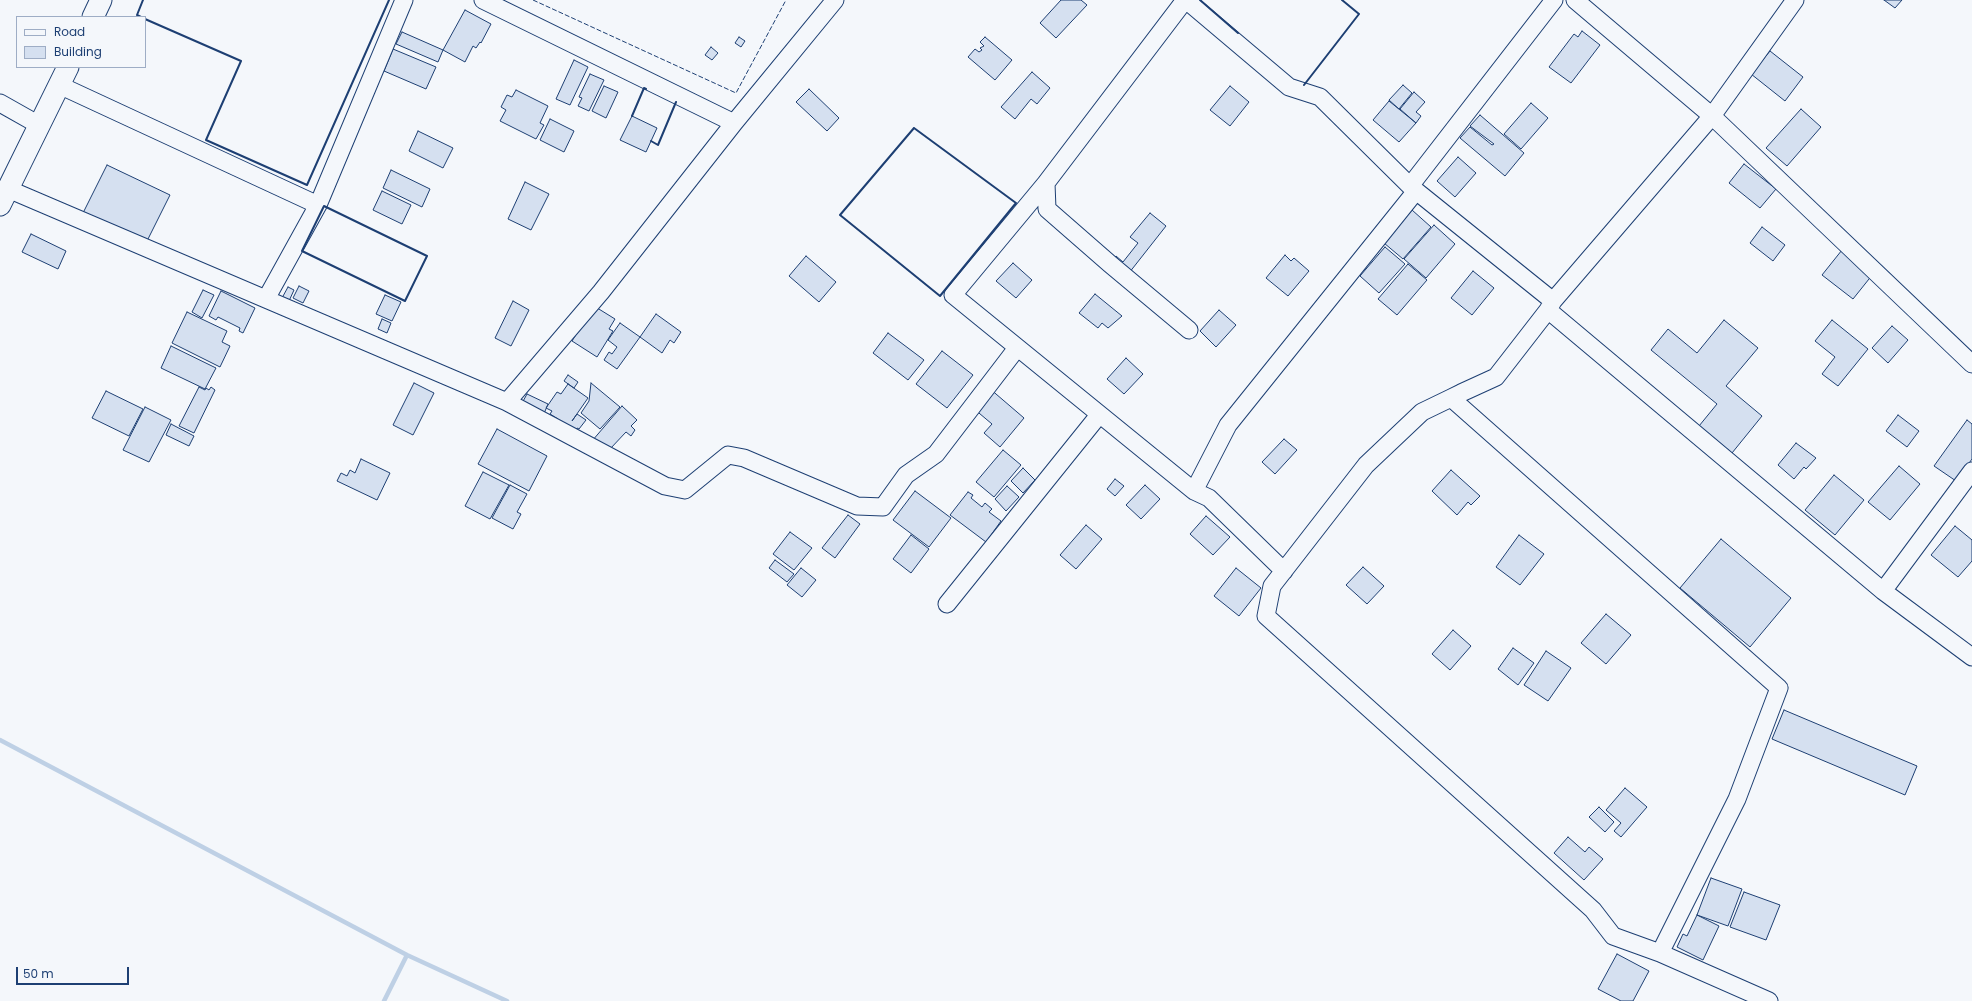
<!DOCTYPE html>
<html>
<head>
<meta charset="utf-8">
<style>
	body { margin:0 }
	#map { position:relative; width:1972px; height:1001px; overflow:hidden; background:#f4f7fb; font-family:Poppins,sans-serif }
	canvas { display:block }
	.legend { position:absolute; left:16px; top:16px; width:130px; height:52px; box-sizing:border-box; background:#f4f7fb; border:1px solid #9eadc5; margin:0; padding:5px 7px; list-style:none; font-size:12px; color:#1d3f73 }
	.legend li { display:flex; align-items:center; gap:8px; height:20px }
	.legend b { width:20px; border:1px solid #9eadc5 }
	.scale { position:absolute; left:16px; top:967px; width:113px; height:18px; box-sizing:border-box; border:2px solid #1d3f73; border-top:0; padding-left:5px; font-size:12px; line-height:14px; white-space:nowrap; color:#1d3f73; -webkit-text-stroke:3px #f4f7fb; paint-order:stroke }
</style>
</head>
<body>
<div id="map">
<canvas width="1972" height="1001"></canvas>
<ul class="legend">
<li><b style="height:5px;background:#f4f7fb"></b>Road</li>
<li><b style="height:11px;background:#d5e0f0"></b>Building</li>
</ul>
<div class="scale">50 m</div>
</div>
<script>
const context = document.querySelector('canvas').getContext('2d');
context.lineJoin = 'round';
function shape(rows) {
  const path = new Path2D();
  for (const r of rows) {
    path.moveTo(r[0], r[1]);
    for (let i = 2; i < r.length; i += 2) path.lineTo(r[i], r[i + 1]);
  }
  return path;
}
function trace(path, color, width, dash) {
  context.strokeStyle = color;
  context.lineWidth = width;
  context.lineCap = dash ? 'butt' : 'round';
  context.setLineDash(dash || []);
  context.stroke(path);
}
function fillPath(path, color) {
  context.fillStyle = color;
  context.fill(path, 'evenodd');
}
trace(shape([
	[0,740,407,955,507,1001],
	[384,1001,407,955]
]), '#bed0e5', 4.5);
const building = shape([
	[1061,0,1081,0,1087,5,1056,38,1040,23,1061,0],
	[1884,0,1902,0,1895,8,1884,0],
	[465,10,491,24,481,43,480,42,476,48,473,46,465,62,443,50,465,10],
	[1582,31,1600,45,1571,83,1549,67,1574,34,1578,37,1582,31],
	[402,32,443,50,438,62,396,44,402,32],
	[739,37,745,41,741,47,735,43,739,37],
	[985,37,1012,60,995,80,968,57,975,49,979,52,982,50,980,48,984,46,980,42,985,37],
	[711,47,718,53,712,60,705,55,711,47],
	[393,49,436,67,426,89,384,71,393,49],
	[1770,51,1803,77,1785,101,1751,74,1770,51],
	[574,60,588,67,570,105,556,99,574,60],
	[1032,72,1050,88,1037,104,1031,99,1015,119,1001,107,1032,72],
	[590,74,604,80,589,111,578,106,582,98,579,97,590,74],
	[1403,85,1412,93,1399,109,1389,100,1403,85],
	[604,86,618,92,606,118,592,111,604,86],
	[1230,86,1249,102,1230,126,1210,110,1230,86],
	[809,89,839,118,827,131,796,102,809,89],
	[516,90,548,106,540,123,544,125,536,139,500,121,506,110,501,107,507,95,512,97,516,90],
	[1414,92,1425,102,1416,112,1421,116,1416,123,1400,109,1414,92],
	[1389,101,1416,123,1399,142,1373,120,1389,101],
	[1531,103,1548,118,1521,149,1504,134,1531,103],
	[1801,109,1821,127,1787,166,1766,148,1801,109],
	[1480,115,1524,153,1505,176,1460,138,1470,127,1492,145,1494,144,1470,126,1480,115],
	[632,116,657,128,646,152,620,140,632,116],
	[550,119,574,131,564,152,540,140,550,119],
	[418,131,453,148,443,168,409,151,418,131],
	[1458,157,1476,173,1455,197,1437,181,1458,157],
	[1744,164,1776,189,1760,208,1729,183,1744,164],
	[107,165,170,195,146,243,83,213,107,165],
	[391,170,430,189,422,207,383,188,391,170],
	[525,182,549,194,531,230,508,219,525,182],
	[382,191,411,205,402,224,373,210,382,191],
	[1412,210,1431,227,1403,259,1384,243,1412,210],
	[1150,213,1166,226,1129,273,1112,260,1116,256,1123,262,1138,243,1130,237,1150,213],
	[1434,225,1455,244,1426,278,1404,259,1434,225],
	[1762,227,1785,245,1773,261,1750,243,1762,227],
	[31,234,66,251,58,269,22,252,31,234],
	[1385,247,1405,264,1379,293,1360,276,1385,247],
	[1842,250,1873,274,1853,299,1822,275,1842,250],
	[1285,255,1291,261,1294,258,1309,271,1288,296,1266,278,1285,255],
	[806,256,836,282,819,302,789,276,806,256],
	[1013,263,1032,280,1016,298,996,281,1013,263],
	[1408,264,1427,280,1397,315,1378,299,1408,264],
	[1473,271,1494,288,1472,315,1451,298,1473,271],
	[299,286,309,291,303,303,293,298,299,286],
	[288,287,294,290,289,301,282,298,288,287],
	[203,290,214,295,202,318,192,312,203,290],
	[221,291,255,308,243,333,239,331,240,328,218,317,216,320,209,316,221,291],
	[1095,294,1122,316,1108,328,1102,323,1098,328,1079,313,1095,294],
	[385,295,401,302,392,321,376,314,385,295],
	[513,301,529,310,511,346,495,338,513,301],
	[594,306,615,319,609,329,613,331,597,357,572,341,594,306],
	[1219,310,1236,325,1216,347,1200,331,1219,310],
	[187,312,227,331,222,342,230,346,220,367,172,343,187,312],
	[656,314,681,332,674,343,670,340,662,353,640,337,656,314],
	[382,319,391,323,387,333,378,329,382,319],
	[1724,320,1758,348,1726,386,1762,416,1732,453,1699,426,1717,404,1651,350,1668,329,1697,353,1724,320],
	[1832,320,1868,349,1838,386,1822,374,1835,357,1815,341,1832,320],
	[620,323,640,337,617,369,604,360,609,352,612,354,617,347,608,340,620,323],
	[1892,326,1908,340,1888,363,1872,348,1892,326],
	[888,333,924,360,908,380,873,353,888,333],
	[171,346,216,368,205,389,161,368,171,346],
	[942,351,973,375,947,408,916,384,942,351],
	[1126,358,1143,374,1124,394,1107,379,1126,358],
	[568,375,578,382,574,388,564,381,568,375],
	[414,383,434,393,413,435,393,425,414,383],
	[591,383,620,407,600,429,581,413,589,401,591,383],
	[568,384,588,398,572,421,577,414,586,420,579,429,577,428,575,431,556,423,558,419,550,414,552,411,546,408,557,392,561,394,568,384],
	[199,387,205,390,206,388,209,390,211,387,215,390,194,433,179,426,199,387],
	[989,388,1024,418,1000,447,984,433,992,424,973,408,989,388],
	[106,391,143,409,129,436,92,418,106,391],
	[527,394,548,404,543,416,521,405,527,394],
	[622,406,637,420,631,426,635,430,631,436,626,432,610,449,592,441,622,406],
	[145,407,171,420,149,462,123,450,145,407],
	[1898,415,1919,431,1907,447,1886,431,1898,415],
	[1967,420,1972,424,1972,459,1956,481,1934,466,1967,420],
	[171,424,194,436,189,446,166,435,171,424],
	[497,429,547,456,529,491,478,464,497,429],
	[1284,439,1297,450,1275,474,1262,462,1284,439],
	[1796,443,1816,458,1806,469,1804,467,1794,479,1778,465,1796,443],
	[1003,450,1021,465,994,497,976,482,1003,450],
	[361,459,390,473,377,500,337,481,341,473,347,476,350,470,355,473,361,459],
	[1899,466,1920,484,1890,520,1868,502,1899,466],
	[1023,468,1035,480,1023,493,1011,481,1023,468],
	[1451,470,1480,496,1471,505,1468,502,1457,515,1432,491,1451,470],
	[483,472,509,485,490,519,465,506,483,472],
	[1834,475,1864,500,1835,535,1805,510,1834,475],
	[1115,479,1124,486,1115,496,1107,489,1115,479],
	[510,485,527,494,517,512,521,514,513,529,492,518,510,485],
	[1145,485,1160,499,1141,519,1126,505,1145,485],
	[1007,486,1019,497,1006,511,995,499,1007,486],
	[915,491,951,518,929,547,893,520,915,491],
	[968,492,973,495,971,498,982,507,985,503,992,509,989,512,1001,521,986,542,950,515,968,492],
	[848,515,860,524,835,558,822,548,848,515],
	[1206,516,1230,537,1213,555,1190,534,1206,516],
	[1086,525,1102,539,1076,569,1060,555,1086,525],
	[1955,526,1972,540,1972,561,1958,577,1931,555,1955,526],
	[790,532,812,548,794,570,773,554,790,532],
	[911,535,929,549,911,573,893,559,911,535],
	[1519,535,1544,554,1520,585,1496,567,1519,535],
	[1721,539,1791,598,1750,647,1680,588,1721,539],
	[775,560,794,574,787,582,769,568,775,560],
	[1363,567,1384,586,1367,604,1346,585,1363,567],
	[801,568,816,580,802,597,787,585,801,568],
	[1236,568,1261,588,1239,616,1214,596,1236,568],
	[1606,614,1631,635,1606,664,1581,643,1606,614],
	[1453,630,1471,646,1450,670,1432,654,1453,630],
	[1513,648,1534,663,1518,685,1498,669,1513,648],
	[1546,651,1571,668,1548,701,1524,685,1546,651],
	[1784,710,1917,766,1905,795,1772,739,1784,710],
	[1625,788,1647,807,1621,837,1614,831,1621,823,1606,810,1625,788],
	[1599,807,1614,822,1605,832,1589,817,1599,807],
	[1568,837,1585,852,1589,847,1603,859,1584,880,1554,853,1568,837],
	[1711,878,1742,889,1728,926,1697,915,1711,878],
	[1744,892,1780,905,1766,940,1730,927,1744,892],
	[1697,915,1719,926,1703,960,1677,947,1683,934,1687,936,1697,915],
	[1617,954,1649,971,1633,1001,1621,1001,1598,989,1617,954]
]);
fillPath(building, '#d5e0f0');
trace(building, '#1d3f73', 1);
const minor = shape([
	[483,0,734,123],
	[1185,0,1046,183,1047,209,1110,264,1189,330],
	[1186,0,1289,87,1320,97,1410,186,1553,301],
	[1575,0,1712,116,1972,364],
	[59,85,318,205],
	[0,103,39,125],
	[1046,183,953,295,1194,491,1209,498,1284,571],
	[1410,186,1554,0],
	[8,189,507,402,665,486,685,490,728,455,744,458,857,506,883,507,906,475,936,454,1017,348],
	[266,299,318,205,404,0],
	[1548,310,1883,591,1972,657],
	[1451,398,1779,688,1737,799,1660,953,1613,936,1593,910,1266,616,1272,586,1366,465,1422,412,1451,398,1461,393,1496,377,1548,310,1553,301,1712,116,1795,0],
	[507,402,601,292,734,123,835,0],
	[1194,491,1228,425,1416,191],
	[1883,591,1972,471],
	[947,604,1099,415],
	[1660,953,1769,1001]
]);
const major = shape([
	[93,17,101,0],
	[0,205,68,67]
]);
trace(minor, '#1d3f73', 19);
trace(major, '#1d3f73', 23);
trace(minor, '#f4f7fb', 17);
trace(major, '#f4f7fb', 21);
trace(shape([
	[533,0,736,93,786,0]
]), '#1d3f73', 1, [5, 2]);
trace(shape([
	[1200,0,1238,33],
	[141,17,137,15,143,0],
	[145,19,241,61,206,140,307,185,389,0],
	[1304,85,1359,14,1342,0],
	[632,116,644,88,646,89],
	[914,128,1016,203,940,296,840,215,914,128],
	[651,141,658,145,676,102],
	[324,206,427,256,405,301,302,251,324,206]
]), '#1d3f73', 2);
</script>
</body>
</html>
